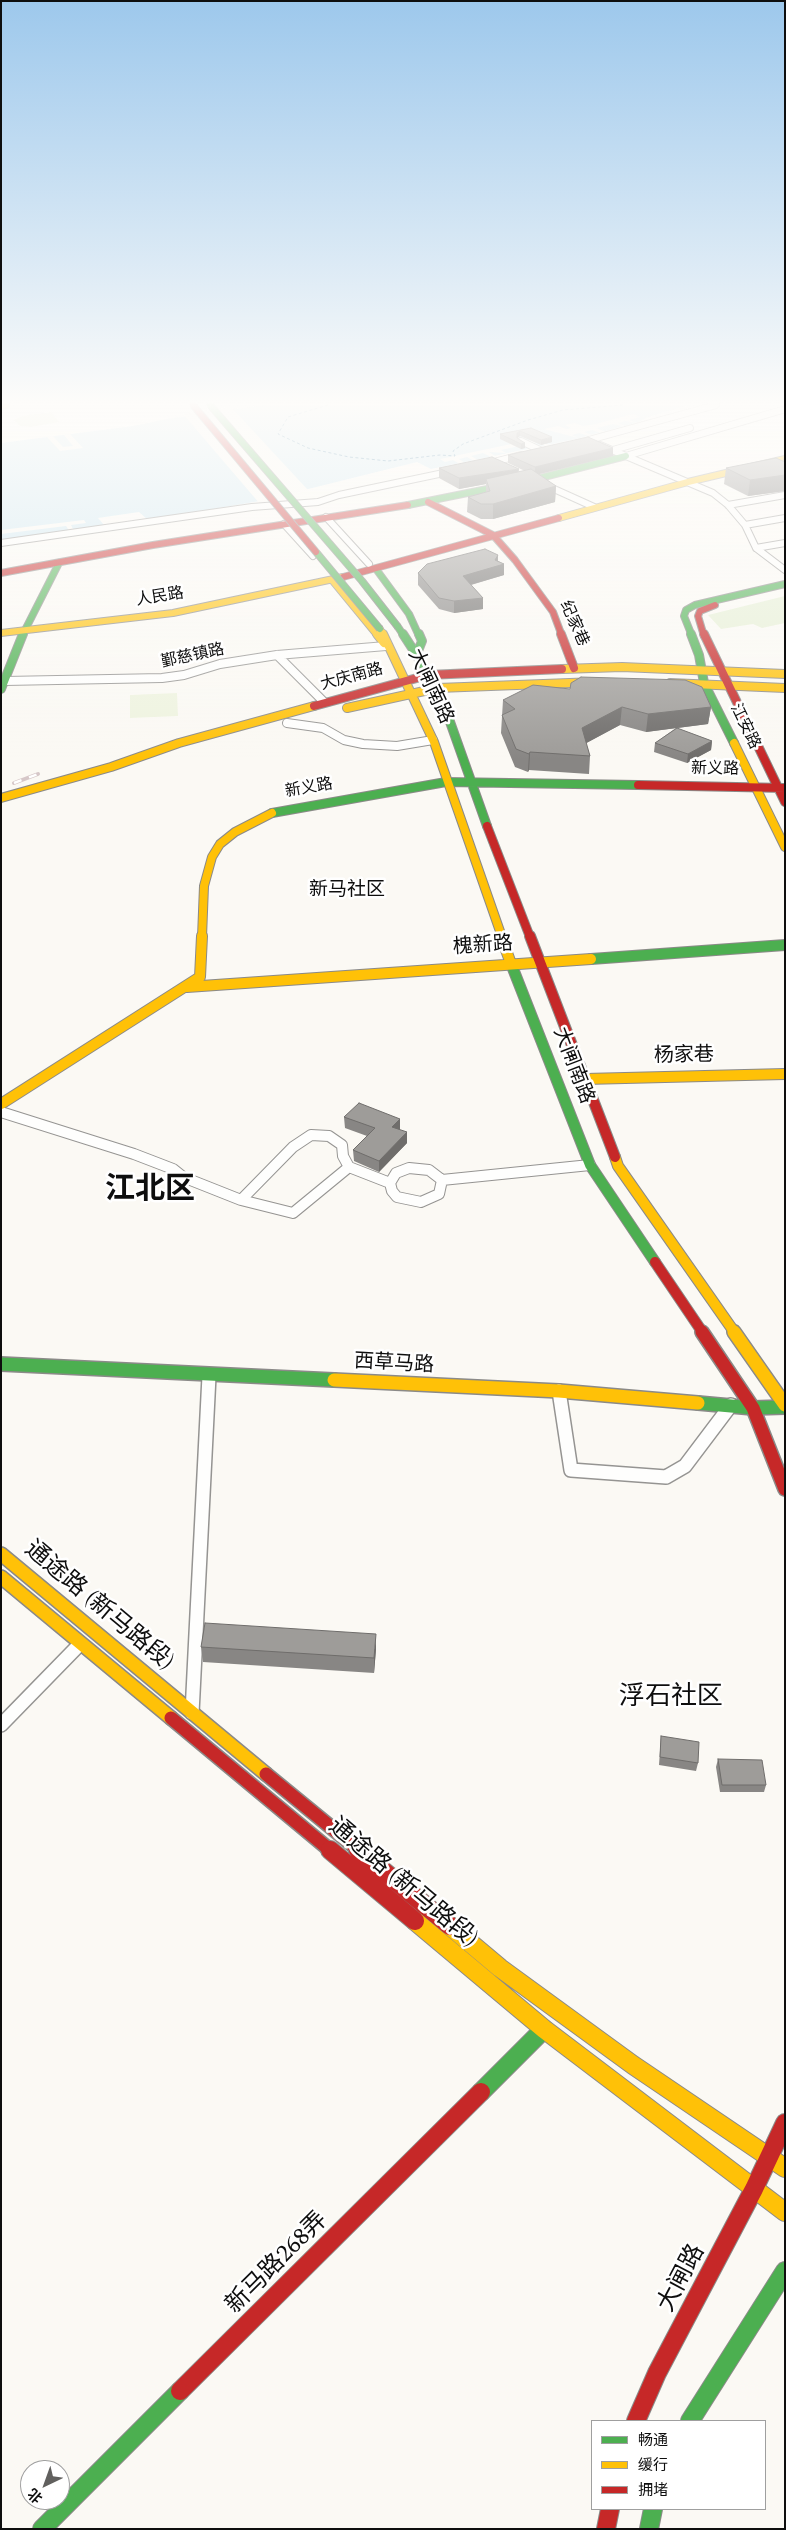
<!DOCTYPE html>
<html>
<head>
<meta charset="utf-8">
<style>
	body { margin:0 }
	#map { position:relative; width:786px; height:2530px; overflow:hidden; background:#fbf9f4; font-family:Spectral,"Noto Sans SC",serif }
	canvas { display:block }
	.frame { position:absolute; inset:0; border:2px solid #0e0e0e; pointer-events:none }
	.legend { position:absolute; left:591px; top:2420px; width:175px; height:90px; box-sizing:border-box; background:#fff; border:1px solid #9f9f9f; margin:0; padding:6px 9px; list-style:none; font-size:15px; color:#0e0e0e }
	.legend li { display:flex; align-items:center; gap:10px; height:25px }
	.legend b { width:25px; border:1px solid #9f9f9f }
	.north { position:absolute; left:20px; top:2460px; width:50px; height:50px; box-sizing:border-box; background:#fff; border:1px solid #9f9f9f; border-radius:50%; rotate:222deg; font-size:14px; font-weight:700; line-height:20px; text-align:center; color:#0e0e0e }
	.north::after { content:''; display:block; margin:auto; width:18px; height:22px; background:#61605e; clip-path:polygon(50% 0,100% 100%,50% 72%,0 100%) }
</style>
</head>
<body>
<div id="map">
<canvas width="786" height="2530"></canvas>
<div class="frame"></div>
<ul class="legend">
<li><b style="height:6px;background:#4caf50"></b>畅通</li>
<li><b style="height:6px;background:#ffc107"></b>缓行</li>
<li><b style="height:6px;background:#c62828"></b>拥堵</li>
</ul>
<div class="north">北</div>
</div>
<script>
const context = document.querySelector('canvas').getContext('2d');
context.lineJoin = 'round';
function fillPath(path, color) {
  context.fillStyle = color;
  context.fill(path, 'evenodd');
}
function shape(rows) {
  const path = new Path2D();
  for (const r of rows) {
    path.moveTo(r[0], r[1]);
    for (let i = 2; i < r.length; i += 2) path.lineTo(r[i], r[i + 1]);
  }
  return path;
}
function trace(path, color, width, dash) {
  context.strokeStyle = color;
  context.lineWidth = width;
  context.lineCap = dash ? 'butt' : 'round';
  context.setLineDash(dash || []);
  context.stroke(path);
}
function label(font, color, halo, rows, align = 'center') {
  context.font = font + ' Spectral,"Noto Sans SC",serif';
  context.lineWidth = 5;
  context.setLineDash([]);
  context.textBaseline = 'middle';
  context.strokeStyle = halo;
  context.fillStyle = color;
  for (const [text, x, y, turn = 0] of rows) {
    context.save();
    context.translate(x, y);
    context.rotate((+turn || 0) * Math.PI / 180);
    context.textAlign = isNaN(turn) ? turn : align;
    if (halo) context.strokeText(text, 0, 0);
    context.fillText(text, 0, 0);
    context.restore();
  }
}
fillPath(shape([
	[51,412,59,422,31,427,20,426,14,420,22,416],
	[785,596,785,623,762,628,753,624,721,629,708,615]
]), '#e6efd5');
fillPath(shape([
	[177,693,178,716,130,718,130,695]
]), '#eef3df');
fillPath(shape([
	[264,405,689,405,648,417,639,422,576,439,431,469,417,462,260,501,148,520,139,512,98,518,105,526,1,540,1,443,133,426,167,419]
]), '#cde7f2');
fillPath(shape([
	[231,407,308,490,260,504,183,414],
	[633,414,640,417,629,420,638,423,625,421,618,423,627,427,613,424,597,428,605,432,601,433,592,430,584,432,592,435,589,436,579,433,572,435,578,438,544,429,558,426,567,429,571,428,565,425,575,423,583,426,596,424],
	[70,434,83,448,60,451,47,437,53,436,63,447,73,446,64,435],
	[540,438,542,442,550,445,546,446,537,442,501,450,506,453,489,452,495,456,491,457,483,453,471,456,478,460,474,461,467,457,459,459,465,463,460,464,453,460,445,462,440,459],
	[84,520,86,523,71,525,74,531,70,532,66,526,1,534,1,530]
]), '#fbf9f4');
trace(shape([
	[328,405,288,417,278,434,308,448,349,457,388,461,440,455,455,456,453,451,463,444,528,420,563,410,623,405]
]), '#216a96', 1, [3, 2.5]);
const streetFar3 = shape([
	[521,441,542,451],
	[578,443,716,405],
	[600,445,713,493,728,505,745,525,756,548,785,570],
	[613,450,690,428],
	[626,456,785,409],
	[486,464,521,455],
	[543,484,594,507],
	[728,505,785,495],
	[326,517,369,564],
	[284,524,313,556],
	[745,525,785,518],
	[1,543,252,507,318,502,339,495,453,471],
	[756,548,785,543]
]);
const streetFar2 = shape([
	[277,655,324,702],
	[5,681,162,678,184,675,220,664,277,655,386,646],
	[287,723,323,728,344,740,363,744,397,746,433,740]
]);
const streetFar1 = shape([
	[1,1112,134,1154,173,1169,183,1177,241,1200,293,1213,349,1167,390,1183,392,1191,397,1197,421,1202,439,1194,442,1180,590,1165],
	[390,1183,396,1173,409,1168,429,1170,442,1180],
	[241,1200,293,1147,311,1135,329,1136,342,1145,343,1156,349,1167]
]);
const street = shape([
	[559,1391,571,1470,666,1477,685,1466,731,1405],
	[192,1713,209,1376],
	[1,1725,80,1644]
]);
const fastFar4 = shape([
	[408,505,532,480,626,456],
	[376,569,409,614,419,636],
	[398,627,404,636],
	[22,636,59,563],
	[692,636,684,616,686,610,695,605,785,584]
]);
const fastFar3 = shape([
	[403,634,438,688,487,826],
	[691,634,699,655,704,683,734,743],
	[416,656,422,641,419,634],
	[1,689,23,634],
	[272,813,446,782,638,785]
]);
const fastFar2 = shape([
	[591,959,785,945],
	[510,961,590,1165,655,1262]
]);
const fastFar1 = shape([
	[1,1364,334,1380],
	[698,1403,753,1408,785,1407]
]);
const fast = shape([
	[481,2092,544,2029],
	[690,2421,785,2271],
	[42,2529,180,2391],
	[649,2529,653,2509]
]);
const slowFar4 = shape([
	[1,406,6,405],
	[559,518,688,482,785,459],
	[332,580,378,636],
	[380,629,383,636],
	[1,633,173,613,343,577]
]);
const slowFar3 = shape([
	[377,634,384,643],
	[383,634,434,742,502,937],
	[562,669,622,667,785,674],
	[670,683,785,688],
	[347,708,438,688,596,682],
	[734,743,785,847],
	[1,798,111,767,179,743,314,706],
	[202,937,204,886,212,857,220,844,235,832,272,813]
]);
const slowFar2 = shape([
	[501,936,510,961],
	[187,987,591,959],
	[585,1079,785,1074],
	[1,1104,200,977,202,936],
	[615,1157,618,1166,735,1333]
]);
const slowFar1 = shape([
	[734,1332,785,1405],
	[334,1380,559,1391,698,1403],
	[1,1554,266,1774],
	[1,1577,171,1718]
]);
const slow = shape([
	[415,1921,544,2029,785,2212],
	[450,1926,500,1968,633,2065,785,2168]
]);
const jamFar4 = shape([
	[428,502,493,535,515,560,553,612,562,636],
	[1,573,153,545,408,505],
	[343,577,559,518],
	[704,636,698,616,700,611,715,605]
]);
const jamFar3 = shape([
	[561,634,574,668],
	[704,634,785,802],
	[314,706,428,675,562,669],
	[638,785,785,788],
	[487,826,530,937]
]);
const jamFar2 = shape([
	[530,936,615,1157],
	[655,1262,703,1333]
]);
const jamFar1 = shape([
	[702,1332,753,1408,785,1489],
	[171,1718,331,1851],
	[266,1774,360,1851]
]);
const jam = shape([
	[330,1850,415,1921],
	[358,1850,450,1926],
	[180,2391,481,2092],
	[636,2421,657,2373,754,2189,785,2123],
	[606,2529,610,2509]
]);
trace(streetFar3, '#959492', 8);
trace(streetFar2, '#959492', 10);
trace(streetFar1, '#959492', 12);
trace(street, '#959492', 16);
trace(fastFar4, '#8b8a88', 8);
trace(fastFar3, '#8b8a88', 10);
trace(fastFar2, '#8b8a88', 12);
trace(fastFar1, '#8b8a88', 16);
trace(fast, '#8b8a88', 20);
trace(slowFar4, '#8b8a88', 8);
trace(slowFar3, '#8b8a88', 10);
trace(slowFar2, '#8b8a88', 12);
trace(slowFar1, '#8b8a88', 16);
trace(slow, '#8b8a88', 20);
trace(jamFar4, '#8b8a88', 8);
trace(jamFar3, '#8b8a88', 10);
trace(jamFar2, '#8b8a88', 12);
trace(jamFar1, '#8b8a88', 16);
trace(jam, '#8b8a88', 20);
trace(streetFar3, '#fefefd', 6);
trace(streetFar2, '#fefefd', 8);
trace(streetFar1, '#fefefd', 10);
trace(street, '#fefefd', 13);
trace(fastFar4, '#4caf50', 6);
trace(fastFar3, '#4caf50', 8);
trace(fastFar2, '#4caf50', 10);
trace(fastFar1, '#4caf50', 13);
trace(fast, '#4caf50', 18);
trace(slowFar4, '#ffc107', 6);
trace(slowFar3, '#ffc107', 8);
trace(slowFar2, '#ffc107', 10);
trace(slowFar1, '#ffc107', 13);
trace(slow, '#ffc107', 18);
trace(jamFar4, '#c62828', 6);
trace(jamFar3, '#c62828', 8);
trace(jamFar2, '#c62828', 10);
trace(jamFar1, '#c62828', 13);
trace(jam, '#c62828', 18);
const rail = shape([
	[14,783,38,774]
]);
trace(rail, '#d6c7c8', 4);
trace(rail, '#fff', 2.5, [8]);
const fastBridge = shape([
	[210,405,362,581,398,627],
	[316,552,380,629]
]);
const jamBridge = shape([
	[193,405,316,552]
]);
trace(fastBridge, '#82817f', 8, []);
trace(jamBridge, '#82817f', 8, []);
trace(fastBridge, '#4caf50', 6);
trace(jamBridge, '#c62828', 6);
fillPath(shape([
	[531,428,552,442,541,445,520,436,517,438,525,448,521,449,500,439,500,434],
	[613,448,613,456,539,474,556,486,555,502,493,519,481,519,467,512,468,497,486,492,486,484,459,489,439,478,439,468,519,472,525,471,508,463,508,455],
	[785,451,785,491,748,496,724,484,726,468,783,461],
	[498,555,498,561,504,564,504,575,471,585,483,598,483,609,454,613,439,609,418,585,418,573],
	[503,700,711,707,708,724,677,728,712,741,711,750,687,763,654,752,655,743,676,728,646,732,620,725,586,743,590,756,589,774,529,770,528,772,515,767,501,733],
	[344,1117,400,1129,400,1130,407,1143,379,1172,354,1161,353,1150,367,1136,345,1128],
	[201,1647,376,1649,374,1673,203,1662],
	[661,1736,698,1763,696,1771,659,1765],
	[718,1759,766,1785,764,1792,720,1792,716,1767]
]), '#888684');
fillPath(shape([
	[520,431,520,436,517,438,517,433],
	[552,437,552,442,541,445,541,440],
	[525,443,525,448,521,449,521,444],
	[613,448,613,456,535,475,535,467],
	[519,469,518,479,486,479,486,484,459,489,459,478],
	[785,475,785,491,748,496,750,480],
	[556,486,555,502,493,519,493,504],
	[498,555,497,566,504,564,504,575,463,587,463,576],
	[483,598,483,609,454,613,454,601],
	[622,707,620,725,581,746,582,728],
	[711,707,708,724,646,732,648,714],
	[712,741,711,750,687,763,688,754],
	[530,752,529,770,528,772,529,754],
	[400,1119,400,1129,392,1138,392,1127],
	[407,1132,407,1143,379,1172,379,1161],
	[376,1634,376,1649,374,1673,374,1658]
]), '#6f6d6b');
const building = shape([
	[531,428,552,437,541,440,520,431,517,433,517,438,525,443,521,444,500,434,531,428],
	[588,437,613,448,535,467,508,455,588,437],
	[492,457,519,469,459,478,439,468,492,457],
	[776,458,785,462,785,475,750,480,726,468,776,458],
	[531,469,556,486,493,504,481,504,468,497,490,491,486,479,531,469],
	[485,549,498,555,495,560,504,564,463,576,483,598,454,601,439,598,418,573,427,564,485,549],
	[581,677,685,680,702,687,711,707,648,714,622,707,582,728,590,756,530,752,529,754,516,749,502,715,515,709,503,700,533,685,570,689,571,683,581,677],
	[677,728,712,741,688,754,655,743,677,728],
	[359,1103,400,1119,392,1127,407,1132,379,1161,353,1150,375,1128,344,1117,359,1103],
	[205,1623,376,1634,374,1658,201,1647,205,1623],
	[661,1736,699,1742,698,1763,660,1757,661,1736],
	[718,1759,762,1760,766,1785,722,1785,718,1759]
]);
fillPath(building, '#9e9c99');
trace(building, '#6f6d6b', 1);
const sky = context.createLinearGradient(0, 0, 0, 759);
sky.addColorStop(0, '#9dc8ec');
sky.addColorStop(0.53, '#fdfcfa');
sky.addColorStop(1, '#fdfcfa00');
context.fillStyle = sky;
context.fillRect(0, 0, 786, 759);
label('16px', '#0e0e0e', '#fff', [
	["人民路",160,598,-9],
	["纪家巷",573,624,66],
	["鄞慈镇路",193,657,-12],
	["大庆南路",352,678,-15],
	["江安路",744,727,64],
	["新义路",715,770,1],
	["新义路",309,789,-10]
]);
label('19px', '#0e0e0e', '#fff', [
	["新马社区",347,891]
]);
label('20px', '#0e0e0e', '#fff', [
	["大闸南路",429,687,65],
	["槐新路",483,947,-4],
	["杨家巷",684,1057,-1],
	["大闸南路",572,1066,69],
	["西草马路",394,1365,3]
]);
label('24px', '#0e0e0e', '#fff', [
	["通途路 (新马路段)",98,1607,40],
	["通途路 (新马路段)",402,1884,40],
	["新马路268弄",278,2264,-45],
	["大闸路",683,2279,-62]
]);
label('26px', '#0e0e0e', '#fff', [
	["浮石社区",671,1699]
]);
label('bold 30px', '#0e0e0e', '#fff', [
	["江北区",150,1192]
]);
</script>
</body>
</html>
